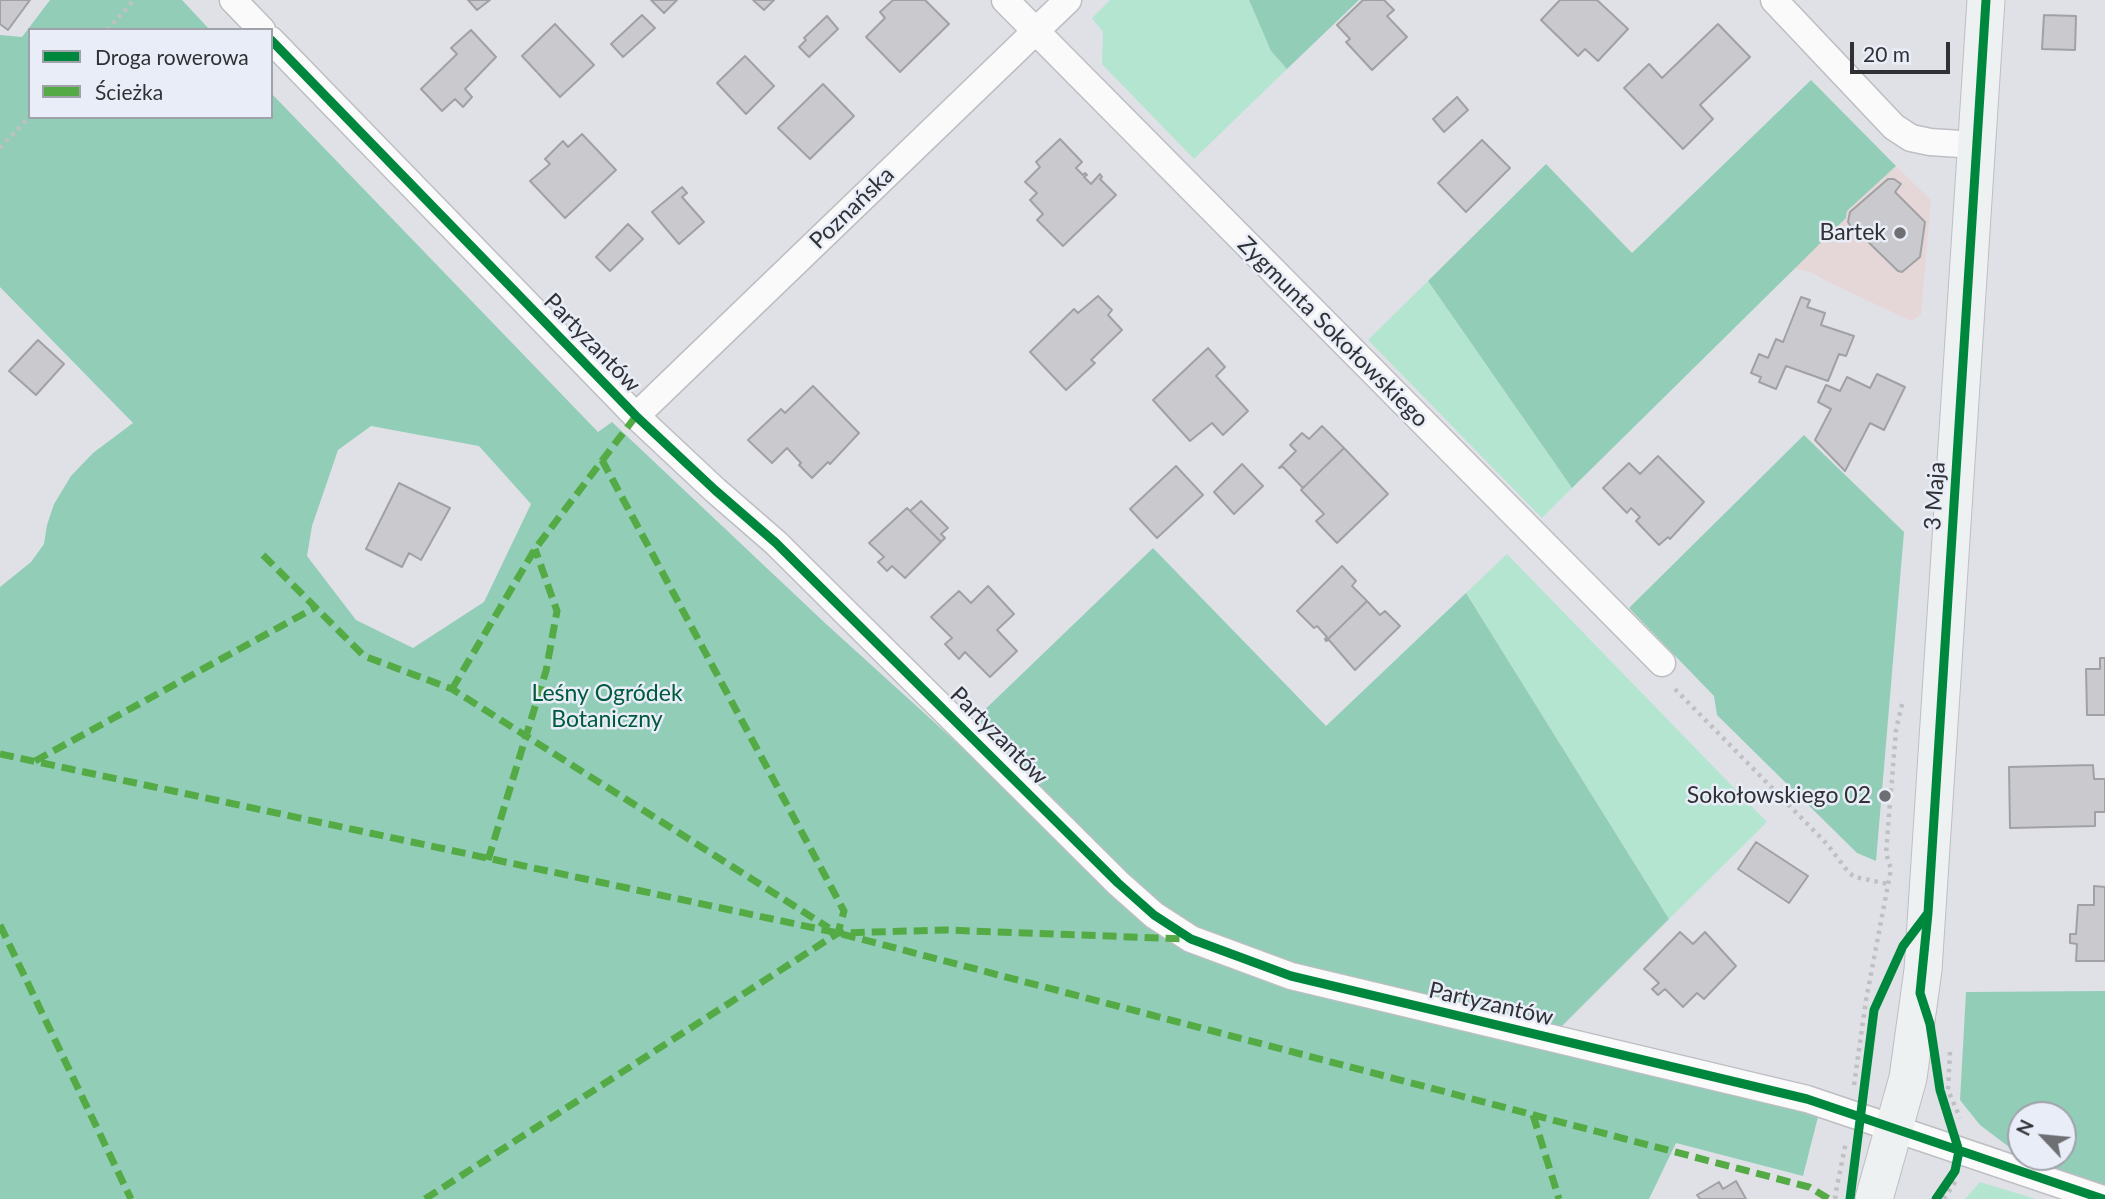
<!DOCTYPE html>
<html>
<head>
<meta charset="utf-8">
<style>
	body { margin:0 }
	#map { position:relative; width:2105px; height:1199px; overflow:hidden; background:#e0e1e6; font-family:Lato,sans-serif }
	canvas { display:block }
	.legend { position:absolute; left:28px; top:28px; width:245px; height:91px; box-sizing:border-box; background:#e9edf7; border:2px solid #9fa2a9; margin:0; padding:9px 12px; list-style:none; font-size:21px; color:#2f3135 }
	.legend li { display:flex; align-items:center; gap:14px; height:35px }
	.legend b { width:35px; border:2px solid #9fa2a9 }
	.north { position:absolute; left:2007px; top:1101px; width:70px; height:70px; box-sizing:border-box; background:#e9edf7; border:2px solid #9fa2a9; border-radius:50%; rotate:296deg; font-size:19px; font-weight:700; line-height:28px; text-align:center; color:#2f3135 }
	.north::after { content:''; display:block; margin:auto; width:24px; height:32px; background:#6d6f73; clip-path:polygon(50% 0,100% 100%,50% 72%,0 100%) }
	.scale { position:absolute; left:1850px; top:42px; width:100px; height:32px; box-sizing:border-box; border:4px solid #2f3135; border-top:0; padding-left:9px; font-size:21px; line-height:24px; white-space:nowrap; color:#2f3135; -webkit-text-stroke:5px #e9edf7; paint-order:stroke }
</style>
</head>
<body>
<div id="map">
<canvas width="2105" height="1199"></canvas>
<ul class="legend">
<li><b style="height:9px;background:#00873e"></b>Droga rowerowa</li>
<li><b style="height:9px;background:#54ab45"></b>Ścieżka</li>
</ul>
<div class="north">N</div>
<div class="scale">20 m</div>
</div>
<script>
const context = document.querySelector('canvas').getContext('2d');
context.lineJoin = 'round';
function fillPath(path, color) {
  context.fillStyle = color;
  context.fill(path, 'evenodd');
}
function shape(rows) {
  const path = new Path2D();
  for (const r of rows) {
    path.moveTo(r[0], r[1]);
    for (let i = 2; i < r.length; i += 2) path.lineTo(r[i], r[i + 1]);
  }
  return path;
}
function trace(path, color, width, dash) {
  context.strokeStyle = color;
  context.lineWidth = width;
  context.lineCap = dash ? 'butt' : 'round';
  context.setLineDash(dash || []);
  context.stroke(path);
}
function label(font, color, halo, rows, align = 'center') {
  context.font = font + ' Lato,sans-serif';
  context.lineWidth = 5;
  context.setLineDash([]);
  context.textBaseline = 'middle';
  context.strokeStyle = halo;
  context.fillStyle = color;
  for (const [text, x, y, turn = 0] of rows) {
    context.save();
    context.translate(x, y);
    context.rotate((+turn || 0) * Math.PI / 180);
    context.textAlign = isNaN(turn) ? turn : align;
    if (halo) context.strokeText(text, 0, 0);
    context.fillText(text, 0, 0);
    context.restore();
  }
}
fillPath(shape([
	[1896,166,1931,200,1921,315,1911,321,1824,280,1813,273,1794,268,1846,218,1847,211]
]), '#e5d7d7');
fillPath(shape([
	[1110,0,1249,0,1271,51,1287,69,1194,159,1102,64,1103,32,1092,18],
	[1428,281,1572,488,1542,518,1368,340],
	[1507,554,1767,822,1669,919,1466,593],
	[1980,1182,2036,1199,1965,1199]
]), '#b3e5d1');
fillPath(shape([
	[50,0,182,0,210,30,30,30,30,117,271,117,271,93,598,432,612,422,825,623,1042,820,1151,927,1820,1109,1803,1176,1676,1143,1649,1199,0,1199,0,587,31,562,44,544,47,525,54,504,71,476,93,453,133,423,0,287,0,35,22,37],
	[371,426,479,446,531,504,484,602,413,648,356,620,307,556,312,526,338,450],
	[1249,0,1359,0,1287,69,1271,51],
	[1811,80,1896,166,1847,211,1846,218,1572,488,1428,281,1546,164,1632,253],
	[1804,435,1904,532,1876,861,1857,853,1717,715,1714,696,1629,608],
	[1153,548,1326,726,1466,593,1669,919,1560,1028,1309,972,1224,940,1158,907,974,720],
	[2105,991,2105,1188,2038,1168,2023,1157,2063,1157,2063,1115,2021,1115,2021,1156,1980,1125,1960,1100,1966,992]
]), '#92cdb8');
const building = shape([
	[0,0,30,0,8,30,0,24,0,0],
	[468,0,490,0,477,10,468,0],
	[651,0,677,0,664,13,651,0],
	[753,0,774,0,764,10,753,0],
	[893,0,925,0,949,24,900,72,866,37,885,18,880,12,893,0],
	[1363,0,1384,0,1394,10,1387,16,1407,37,1372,70,1346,42,1350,39,1337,25,1363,0],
	[1560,0,1597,0,1628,29,1598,61,1585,49,1578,56,1541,20,1560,0],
	[642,15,655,28,623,57,611,44,642,15],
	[2044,15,2076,16,2075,50,2042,49,2044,15],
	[827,16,838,29,809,57,799,47,806,40,804,38,827,16],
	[555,24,594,65,560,97,522,56,555,24],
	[1718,24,1750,57,1700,105,1713,119,1683,149,1624,88,1649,64,1662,78,1718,24],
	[471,30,496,57,465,89,472,97,463,107,455,99,442,111,421,89,457,54,451,48,471,30],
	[745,56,774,86,746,114,717,83,745,56],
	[823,84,854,116,810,159,778,128,823,84],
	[1457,97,1468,110,1444,132,1433,119,1457,97],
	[582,134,616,170,565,218,530,181,550,164,545,159,563,141,568,147,582,134],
	[1060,139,1082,162,1076,168,1083,175,1085,173,1087,175,1084,177,1091,184,1100,174,1102,177,1100,179,1116,195,1063,246,1037,220,1043,214,1030,200,1037,193,1025,182,1040,167,1036,162,1060,139],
	[1482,140,1510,168,1466,212,1438,183,1482,140],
	[1888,179,1894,179,1901,184,1895,192,1925,222,1920,257,1902,272,1898,271,1858,232,1853,230,1848,222,1850,212,1888,179],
	[682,187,687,193,682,197,704,222,679,244,652,212,682,187],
	[628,224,643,239,610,271,596,257,628,224],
	[1098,296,1112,310,1108,315,1122,330,1091,360,1095,363,1066,390,1030,352,1074,309,1078,313,1098,296],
	[1801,297,1810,300,1807,307,1825,313,1821,325,1854,336,1846,356,1839,354,1828,381,1786,366,1776,389,1759,382,1761,377,1751,373,1759,354,1768,358,1776,339,1783,342,1801,297],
	[38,340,64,364,36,395,9,371,38,340],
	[1208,348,1225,367,1216,376,1248,411,1223,435,1212,423,1190,441,1153,400,1208,348],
	[1877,374,1905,387,1884,430,1870,423,1845,471,1815,440,1831,409,1818,402,1826,385,1840,391,1847,377,1870,388,1877,374],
	[813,386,859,433,830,464,828,462,812,478,799,465,801,463,787,448,772,463,748,440,781,409,785,413,813,386],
	[1322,426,1344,448,1303,488,1283,467,1279,468,1296,451,1290,445,1302,433,1309,439,1322,426],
	[1344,448,1388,494,1337,543,1316,521,1324,514,1301,490,1344,448],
	[1658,456,1704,502,1670,539,1668,537,1659,545,1636,521,1640,517,1631,508,1627,513,1603,488,1629,463,1640,474,1658,456],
	[1242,464,1263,486,1234,514,1214,492,1242,464],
	[1176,466,1203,495,1157,538,1130,509,1176,466],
	[399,483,450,508,421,560,409,553,402,567,366,549,399,483],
	[921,501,948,528,941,534,945,538,941,542,910,511,921,501],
	[907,508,941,542,905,578,892,566,887,571,878,562,884,557,869,543,907,508],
	[1342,566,1356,581,1352,586,1367,601,1326,641,1325,639,1327,637,1317,626,1314,628,1297,611,1342,566],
	[988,586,1014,614,997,630,1017,651,990,677,965,652,959,659,945,644,952,638,931,617,959,591,971,603,988,586],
	[1367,601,1380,615,1385,611,1400,626,1355,670,1329,640,1326,641,1367,601],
	[2100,658,2105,658,2105,715,2087,715,2086,669,2100,669,2100,658],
	[2093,765,2094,779,2105,779,2105,812,2095,812,2095,826,2010,828,2009,767,2093,765],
	[1756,842,1808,876,1789,903,1738,869,1756,842],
	[2094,886,2105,887,2105,961,2076,961,2077,944,2070,943,2070,934,2076,934,2078,905,2094,905,2094,886],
	[1680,932,1693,944,1705,932,1736,966,1704,999,1697,993,1683,1007,1665,989,1658,995,1652,989,1659,983,1644,969,1680,932],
	[1736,1181,1746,1199,1700,1199,1697,1195,1719,1182,1723,1189,1736,1181]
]);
fillPath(building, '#c9c9ce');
trace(building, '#a1a1a5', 2);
const street = shape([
	[233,0,262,30],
	[1005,0,1662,663],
	[1774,0,1894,127,1911,138,1930,142,1976,145],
	[271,40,636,416,715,490,776,543,1118,883,1154,915,1191,939,1291,976,1807,1099,2103,1199],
	[636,416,1068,0]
]);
const secondary = shape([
	[1874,1199,1908,1078,1923,970,1986,0]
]);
trace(street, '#bdbec3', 29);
trace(secondary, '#bdbec3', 39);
trace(shape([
	[107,30,134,0],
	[0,148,30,116],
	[1675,689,1827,844,1849,873,1855,877,1888,884],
	[1950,1052,1948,1090,1960,1118],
	[1854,1085,1866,1000,1891,869,1886,853,1896,730,1903,700],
	[1836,1199,1835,1196,1846,1142],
	[1944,1199,1957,1179]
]), '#bfc0c3', 4.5, [3.5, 5]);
trace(street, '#fafafb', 26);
trace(secondary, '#eef1f2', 37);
trace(shape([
	[602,460,844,911,838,933],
	[263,555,364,656,452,689,829,928],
	[452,689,535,549,636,416],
	[0,754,838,933,1809,1187,1829,1199],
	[35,761,316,607],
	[488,860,546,671,557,611,535,549],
	[0,925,131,1199],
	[1533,1115,1559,1199],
	[425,1199,838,933,946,930,1187,939]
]), '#54ab45', 7, [14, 7]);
trace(shape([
	[271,40,636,416,715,490,776,543,1118,883,1154,915,1191,939,1291,976,1807,1099,2103,1199],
	[1850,1199,1874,1010,1903,946,1928,913],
	[1936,1199,1955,1171,1959,1151,1940,1090,1930,1024,1920,993,1928,913,1986,0]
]), '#00873e', 9);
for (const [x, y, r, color] of [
	[1900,233,7,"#6d6f73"],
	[1885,796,7,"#6d6f73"]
]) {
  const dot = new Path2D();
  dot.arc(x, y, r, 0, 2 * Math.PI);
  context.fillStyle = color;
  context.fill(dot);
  trace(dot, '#e9edf7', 2.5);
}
label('23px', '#2f3135', '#e9edf7', [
	["Poznańska",852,208,-44],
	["Zygmunta Sokołowskiego",1333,332,45],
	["Partyzantów",592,343,46],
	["3 Maja",1935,496,-86],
	["Partyzantów",999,736,45],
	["Partyzantów",1491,1004,13]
]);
label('23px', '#2f3135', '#e9edf7', [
	["Bartek",1886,233],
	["Sokołowskiego 02",1871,796]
], 'right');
label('23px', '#005a3e', '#e9edf7', [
	["Leśny Ogródek",607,694],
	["Botaniczny",607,720]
]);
</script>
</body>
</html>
